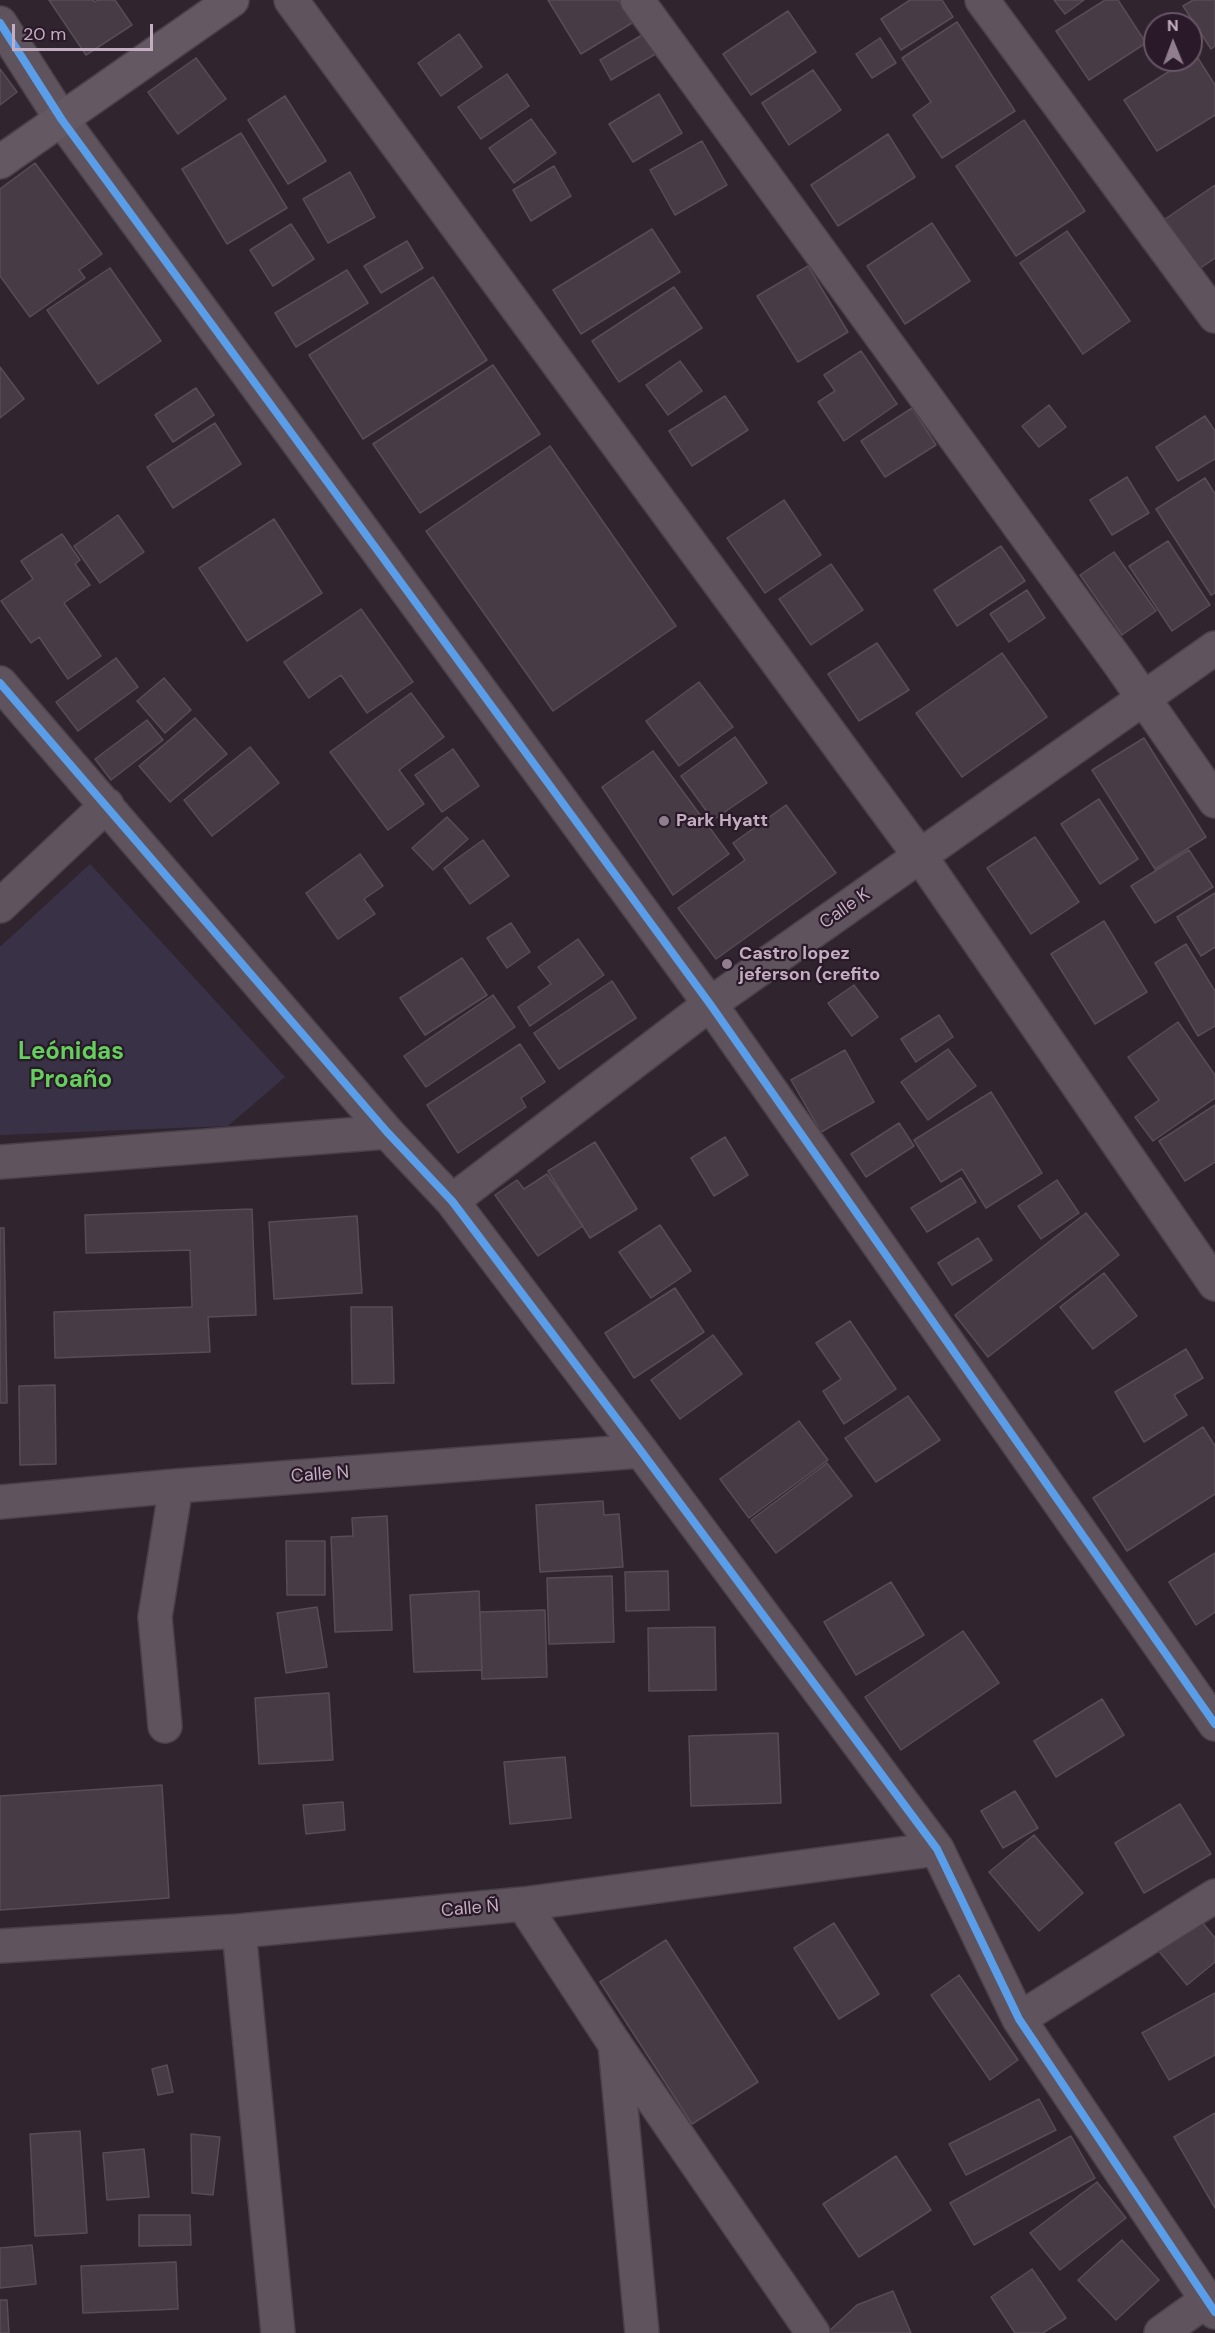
<!DOCTYPE html>
<html>
<head>
<meta charset="utf-8">
<style>
	body { margin:0 }
	#map { position:relative; width:1215px; height:2333px; overflow:hidden; background:#30252f; font-family:"DM Sans",sans-serif }
	canvas { display:block }
	.north { position:absolute; left:1143px; top:12px; width:60px; height:60px; box-sizing:border-box; background:#2a1928; border:2px solid #675465; border-radius:50%; rotate:359deg; font-size:16px; font-weight:700; line-height:24px; text-align:center; color:#c3adc0 }
	.north::after { content:''; display:block; margin:auto; width:21px; height:27px; background:#907d8d; clip-path:polygon(50% 0,100% 100%,50% 72%,0 100%) }
	.scale { position:absolute; left:12px; top:24px; width:141px; height:27px; box-sizing:border-box; border:3px solid #c3adc0; border-top:0; padding-left:8px; font-size:18px; line-height:21px; white-space:nowrap; color:#c3adc0; -webkit-text-stroke:4px #2a1928; paint-order:stroke }
</style>
</head>
<body>
<div id="map">
<canvas width="1215" height="2333"></canvas>
<div class="north">N</div>
<div class="scale">20 m</div>
</div>
<script>
const context = document.querySelector('canvas').getContext('2d');
context.lineJoin = 'round';
function fillPath(path, color) {
  context.fillStyle = color;
  context.fill(path, 'evenodd');
}
function shape(rows) {
  const path = new Path2D();
  for (const r of rows) {
    path.moveTo(r[0], r[1]);
    for (let i = 2; i < r.length; i += 2) path.lineTo(r[i], r[i + 1]);
  }
  return path;
}
function trace(path, color, width, dash) {
  context.strokeStyle = color;
  context.lineWidth = width;
  context.lineCap = dash ? 'butt' : 'round';
  context.setLineDash(dash || []);
  context.stroke(path);
}
function label(font, color, halo, rows, align = 'center') {
  context.font = font + ' "DM Sans",sans-serif';
  context.lineWidth = 4.5;
  context.setLineDash([]);
  context.textBaseline = 'middle';
  context.strokeStyle = halo;
  context.fillStyle = color;
  for (const [text, x, y, turn = 0] of rows) {
    context.save();
    context.translate(x, y);
    context.rotate((+turn || 0) * Math.PI / 180);
    context.textAlign = isNaN(turn) ? turn : align;
    if (halo) context.strokeText(text, 0, 0);
    context.fillText(text, 0, 0);
    context.restore();
  }
}
fillPath(shape([
	[90,864,285,1077,228,1126,0,1135,0,947]
]), '#393146');
const building = shape([
	[49,0,93,0,95,2,98,0,115,0,132,25,86,55,49,0],
	[548,0,618,0,632,23,581,54,548,0],
	[910,0,942,0,953,17,901,50,881,19,910,0],
	[1054,0,1084,0,1065,14,1054,0],
	[1105,0,1118,0,1146,43,1089,80,1056,31,1105,0],
	[1193,0,1215,0,1215,46,1211,49,1183,6,1193,0],
	[788,11,816,52,751,95,723,54,788,11],
	[957,22,1015,111,942,158,913,115,931,102,902,58,957,22],
	[647,32,659,52,611,80,600,60,647,32],
	[459,34,482,67,441,96,418,63,459,34],
	[880,38,896,63,872,78,856,54,880,38],
	[1196,55,1215,85,1215,115,1157,151,1124,100,1187,60,1191,60,1196,55],
	[196,58,226,99,178,134,148,92,196,58],
	[0,69,17,92,0,105,0,69],
	[813,70,841,110,789,145,762,103,813,70],
	[507,74,529,106,481,139,458,107,507,74],
	[659,94,682,133,633,162,609,124,659,94],
	[285,96,326,161,288,184,248,120,285,96],
	[531,119,556,153,514,183,489,148,531,119],
	[1024,120,1085,211,1016,256,956,166,1024,120],
	[241,133,287,208,227,244,182,169,241,133],
	[888,134,915,177,838,226,811,185,888,134],
	[702,141,727,185,675,215,650,170,702,141],
	[35,163,102,254,79,270,85,278,30,317,0,276,0,189,35,163],
	[554,166,571,196,531,221,513,190,554,166],
	[350,172,375,217,328,243,303,199,350,172],
	[1215,185,1215,258,1199,269,1165,219,1215,185],
	[932,223,970,281,905,324,867,266,932,223],
	[291,224,314,259,273,286,250,250,291,224],
	[652,229,680,272,581,334,553,290,652,229],
	[1067,231,1130,321,1083,354,1020,263,1067,231],
	[407,241,423,268,381,293,364,266,407,241],
	[808,266,848,332,798,362,757,296,808,266],
	[110,268,161,341,98,384,47,310,110,268],
	[347,270,368,303,296,347,275,313,347,270],
	[433,277,487,360,363,439,309,355,433,277],
	[674,287,702,328,619,382,592,341,674,287],
	[861,351,897,404,844,441,818,402,835,391,824,375,861,351],
	[680,361,702,391,668,415,646,385,680,361],
	[493,365,540,434,420,513,373,444,493,365],
	[0,367,24,399,0,418,0,367],
	[196,388,214,415,173,442,155,415,196,388],
	[725,396,748,430,692,466,669,431,725,396],
	[1049,405,1066,427,1039,447,1022,426,1049,405],
	[912,408,936,445,885,477,861,441,912,408],
	[1205,416,1215,431,1215,459,1178,481,1156,447,1205,416],
	[215,423,241,464,173,508,147,467,215,423],
	[550,446,676,626,553,711,426,531,550,446],
	[1127,477,1149,513,1112,535,1090,500,1127,477],
	[1205,478,1215,494,1215,593,1211,595,1156,509,1205,478],
	[784,500,821,555,765,593,727,538,784,500],
	[118,515,144,552,100,583,74,546,118,515],
	[274,519,322,593,247,641,199,568,274,519],
	[62,534,80,560,75,564,90,585,64,603,101,656,68,679,39,637,31,643,1,601,33,579,21,561,62,534],
	[1168,541,1210,605,1172,631,1129,566,1168,541],
	[1001,546,1025,581,957,626,934,590,1001,546],
	[1114,552,1156,611,1122,635,1080,575,1114,552],
	[831,564,863,610,811,645,779,599,831,564],
	[1027,590,1045,618,1009,642,990,614,1027,590],
	[361,609,413,682,367,713,341,675,309,698,284,662,361,609],
	[877,643,909,690,859,721,828,674,877,643],
	[1002,653,1047,717,962,777,916,713,1002,653],
	[116,658,138,687,78,731,56,702,116,658],
	[164,678,191,710,165,733,137,701,164,678],
	[699,682,733,727,679,766,646,721,699,682],
	[411,693,444,737,399,770,424,804,388,830,330,752,411,693],
	[195,718,227,754,170,802,139,766,195,718],
	[147,720,163,740,111,780,95,759,147,720],
	[735,737,767,783,713,820,681,776,735,737],
	[1144,738,1206,837,1155,869,1092,770,1144,738],
	[250,747,279,783,212,836,184,800,250,747],
	[453,749,479,786,442,812,415,775,453,749],
	[653,751,729,854,673,895,602,787,653,751],
	[1099,799,1138,859,1100,884,1061,824,1099,799],
	[786,805,836,873,716,959,678,908,745,860,733,843,786,805],
	[447,817,468,839,433,870,412,848,447,817],
	[1035,837,1079,902,1031,934,987,868,1035,837],
	[483,840,509,876,470,904,444,868,483,840],
	[1189,850,1213,887,1155,923,1131,886,1189,850],
	[360,854,383,886,364,899,375,914,338,939,306,893,360,854],
	[1215,893,1215,947,1201,956,1177,917,1215,893],
	[1104,921,1147,992,1095,1024,1051,954,1104,921],
	[511,923,530,952,507,968,487,938,511,923],
	[578,939,604,975,530,1026,518,1007,551,984,538,967,578,939],
	[1186,944,1215,991,1215,1026,1198,1036,1155,963,1186,944],
	[462,958,487,995,425,1035,400,998,462,958],
	[612,981,636,1018,559,1069,534,1033,612,981],
	[854,985,878,1017,852,1036,828,1003,854,985],
	[493,995,515,1027,426,1087,404,1056,493,995],
	[939,1015,953,1037,916,1062,901,1039,939,1015],
	[1178,1022,1215,1075,1215,1098,1153,1141,1135,1117,1159,1100,1128,1057,1178,1022],
	[520,1044,545,1082,521,1098,526,1107,458,1153,427,1105,520,1044],
	[948,1049,976,1086,928,1120,901,1082,948,1049],
	[845,1050,874,1102,821,1132,791,1080,845,1050],
	[991,1092,1042,1173,986,1208,962,1169,941,1182,914,1140,991,1092],
	[1215,1105,1215,1162,1185,1181,1159,1141,1215,1105],
	[899,1123,914,1146,866,1177,851,1154,899,1123],
	[725,1137,748,1175,714,1196,691,1158,725,1137],
	[595,1142,637,1209,590,1238,548,1171,595,1142],
	[547,1174,583,1226,538,1256,495,1195,517,1180,524,1189,547,1174],
	[961,1178,976,1202,927,1232,911,1208,961,1178],
	[1057,1180,1079,1213,1041,1239,1018,1206,1057,1180],
	[252,1209,256,1315,208,1317,210,1352,55,1358,54,1312,192,1307,190,1250,86,1253,85,1215,252,1209],
	[1086,1213,1119,1255,988,1357,955,1315,1086,1213],
	[357,1216,362,1293,274,1299,269,1222,357,1216],
	[660,1225,691,1271,651,1298,619,1252,660,1225],
	[0,1228,4,1228,7,1403,0,1403,0,1228],
	[978,1238,992,1260,952,1285,938,1263,978,1238],
	[1104,1273,1137,1316,1093,1349,1060,1307,1104,1273],
	[675,1288,704,1332,634,1378,605,1333,675,1288],
	[351,1307,392,1307,394,1383,352,1384,351,1307],
	[850,1321,896,1389,844,1424,823,1391,841,1379,816,1343,850,1321],
	[713,1335,742,1374,680,1419,651,1380,713,1335],
	[1186,1349,1203,1378,1174,1395,1187,1415,1144,1442,1115,1392,1186,1349],
	[55,1385,56,1464,20,1465,19,1386,55,1385],
	[908,1396,940,1440,876,1482,845,1438,908,1396],
	[799,1421,828,1460,749,1518,720,1479,799,1421],
	[1203,1427,1215,1446,1215,1494,1127,1551,1093,1498,1203,1427],
	[827,1463,852,1496,776,1553,751,1520,827,1463],
	[603,1501,604,1515,619,1514,623,1567,540,1572,536,1505,603,1501],
	[387,1516,392,1630,335,1632,331,1537,353,1536,352,1518,387,1516],
	[286,1541,325,1541,325,1595,287,1595,286,1541],
	[1215,1553,1215,1612,1196,1625,1169,1582,1215,1553],
	[668,1571,669,1610,626,1611,625,1572,668,1571],
	[612,1576,614,1642,549,1644,547,1578,612,1576],
	[891,1582,924,1635,856,1675,824,1622,891,1582],
	[479,1591,482,1670,414,1672,410,1595,479,1591],
	[317,1607,327,1667,286,1673,277,1613,317,1607],
	[545,1610,547,1677,482,1679,480,1612,545,1610],
	[715,1627,716,1690,649,1691,648,1628,715,1627],
	[963,1631,999,1683,901,1750,865,1697,963,1631],
	[329,1693,333,1760,259,1764,255,1698,329,1693],
	[1102,1699,1124,1735,1056,1777,1034,1741,1102,1699],
	[778,1733,781,1803,691,1806,689,1736,778,1733],
	[565,1757,571,1818,510,1824,504,1762,565,1757],
	[162,1785,169,1898,0,1910,0,1796,162,1785],
	[1015,1791,1038,1828,1003,1848,981,1811,1015,1791],
	[343,1802,345,1830,306,1834,303,1805,343,1802],
	[1180,1804,1211,1854,1144,1893,1115,1843,1180,1804],
	[1034,1835,1083,1893,1039,1931,989,1872,1034,1835],
	[1198,1917,1215,1938,1215,1962,1187,1985,1157,1949,1198,1917],
	[834,1923,879,1994,839,2019,794,1948,834,1923],
	[666,1940,758,2082,692,2124,600,1982,666,1940],
	[959,1975,1018,2060,990,2080,931,1995,959,1975],
	[1215,1993,1215,2055,1169,2080,1142,2033,1215,1993],
	[167,2065,173,2092,158,2095,152,2069,167,2065],
	[1039,2099,1056,2130,966,2175,949,2144,1039,2099],
	[1215,2113,1215,2208,1174,2137,1215,2113],
	[80,2131,87,2233,35,2236,30,2134,80,2131],
	[191,2134,220,2137,213,2195,192,2193,191,2134],
	[1071,2136,1095,2178,974,2245,950,2203,1071,2136],
	[144,2149,149,2197,107,2200,103,2153,144,2149],
	[896,2156,931,2210,859,2257,823,2204,896,2156],
	[1097,2182,1126,2218,1060,2270,1030,2233,1097,2182],
	[139,2215,190,2215,191,2245,139,2246,139,2215],
	[1122,2240,1159,2280,1116,2320,1078,2280,1122,2240],
	[32,2245,36,2284,0,2288,0,2248,32,2245],
	[176,2262,178,2309,83,2313,81,2266,176,2262],
	[1032,2269,1066,2318,1043,2333,1015,2333,991,2297,1032,2269],
	[893,2291,911,2333,827,2333,857,2305,893,2291],
	[0,2300,7,2300,9,2333,0,2333,0,2300]
]);
fillPath(building, '#473c45');
trace(building, '#584c57', 1.5);
const street = shape([
	[291,0,920,856,1215,1284],
	[637,0,1119,663,1215,801],
	[982,0,1215,316],
	[0,23,62,120,710,1004,1215,1724],
	[0,683,387,1132,452,1201,641,1451,937,1849,1019,2019,1215,2312],
	[0,906,107,805],
	[0,1162,387,1132],
	[452,1201,710,1004,1215,648],
	[0,1502,176,1486,641,1451],
	[165,1726,155,1617,176,1486],
	[523,1904,614,2043,813,2333],
	[239,1931,278,2333],
	[0,1946,239,1931,523,1904,937,1849],
	[1019,2019,1215,1896],
	[615,2044,642,2333],
	[1161,2333,1207,2300]
]);
const secondary = shape([
	[0,162,232,0]
]);
trace(street, '#494048', 36);
trace(secondary, '#494048', 36);
trace(street, '#5f545e', 33);
trace(secondary, '#645862', 33);
trace(shape([
	[0,23,62,120,710,1004,1215,1724],
	[0,683,387,1132,452,1201,641,1451,937,1849,1019,2019,1215,2312]
]), '#5a9eea', 8);
for (const [x, y, r, color] of [
	[664,821,6,"#907d8d"],
	[727,964,6,"#907d8d"]
]) {
  const dot = new Path2D();
  dot.arc(x, y, r, 0, 2 * Math.PI);
  context.fillStyle = color;
  context.fill(dot);
  trace(dot, '#2a1928', 2);
}
label('bold 18px', '#c3adc0', '#2a1928', [
	["Park Hyatt",676,821],
	["Castro lopez",739,954],
	["jeferson (crefito",739,975]
], 'left');
label('18px', '#c3adc0', '#2a1928', [
	["Calle K",845,909,-35],
	["Calle N",320,1475,-4],
	["Calle Ñ",470,1909,-5]
]);
label('bold 24px', '#63cf5c', '#2a1928', [
	["Leónidas",71,1053],
	["Proaño",71,1081]
]);
</script>
</body>
</html>
